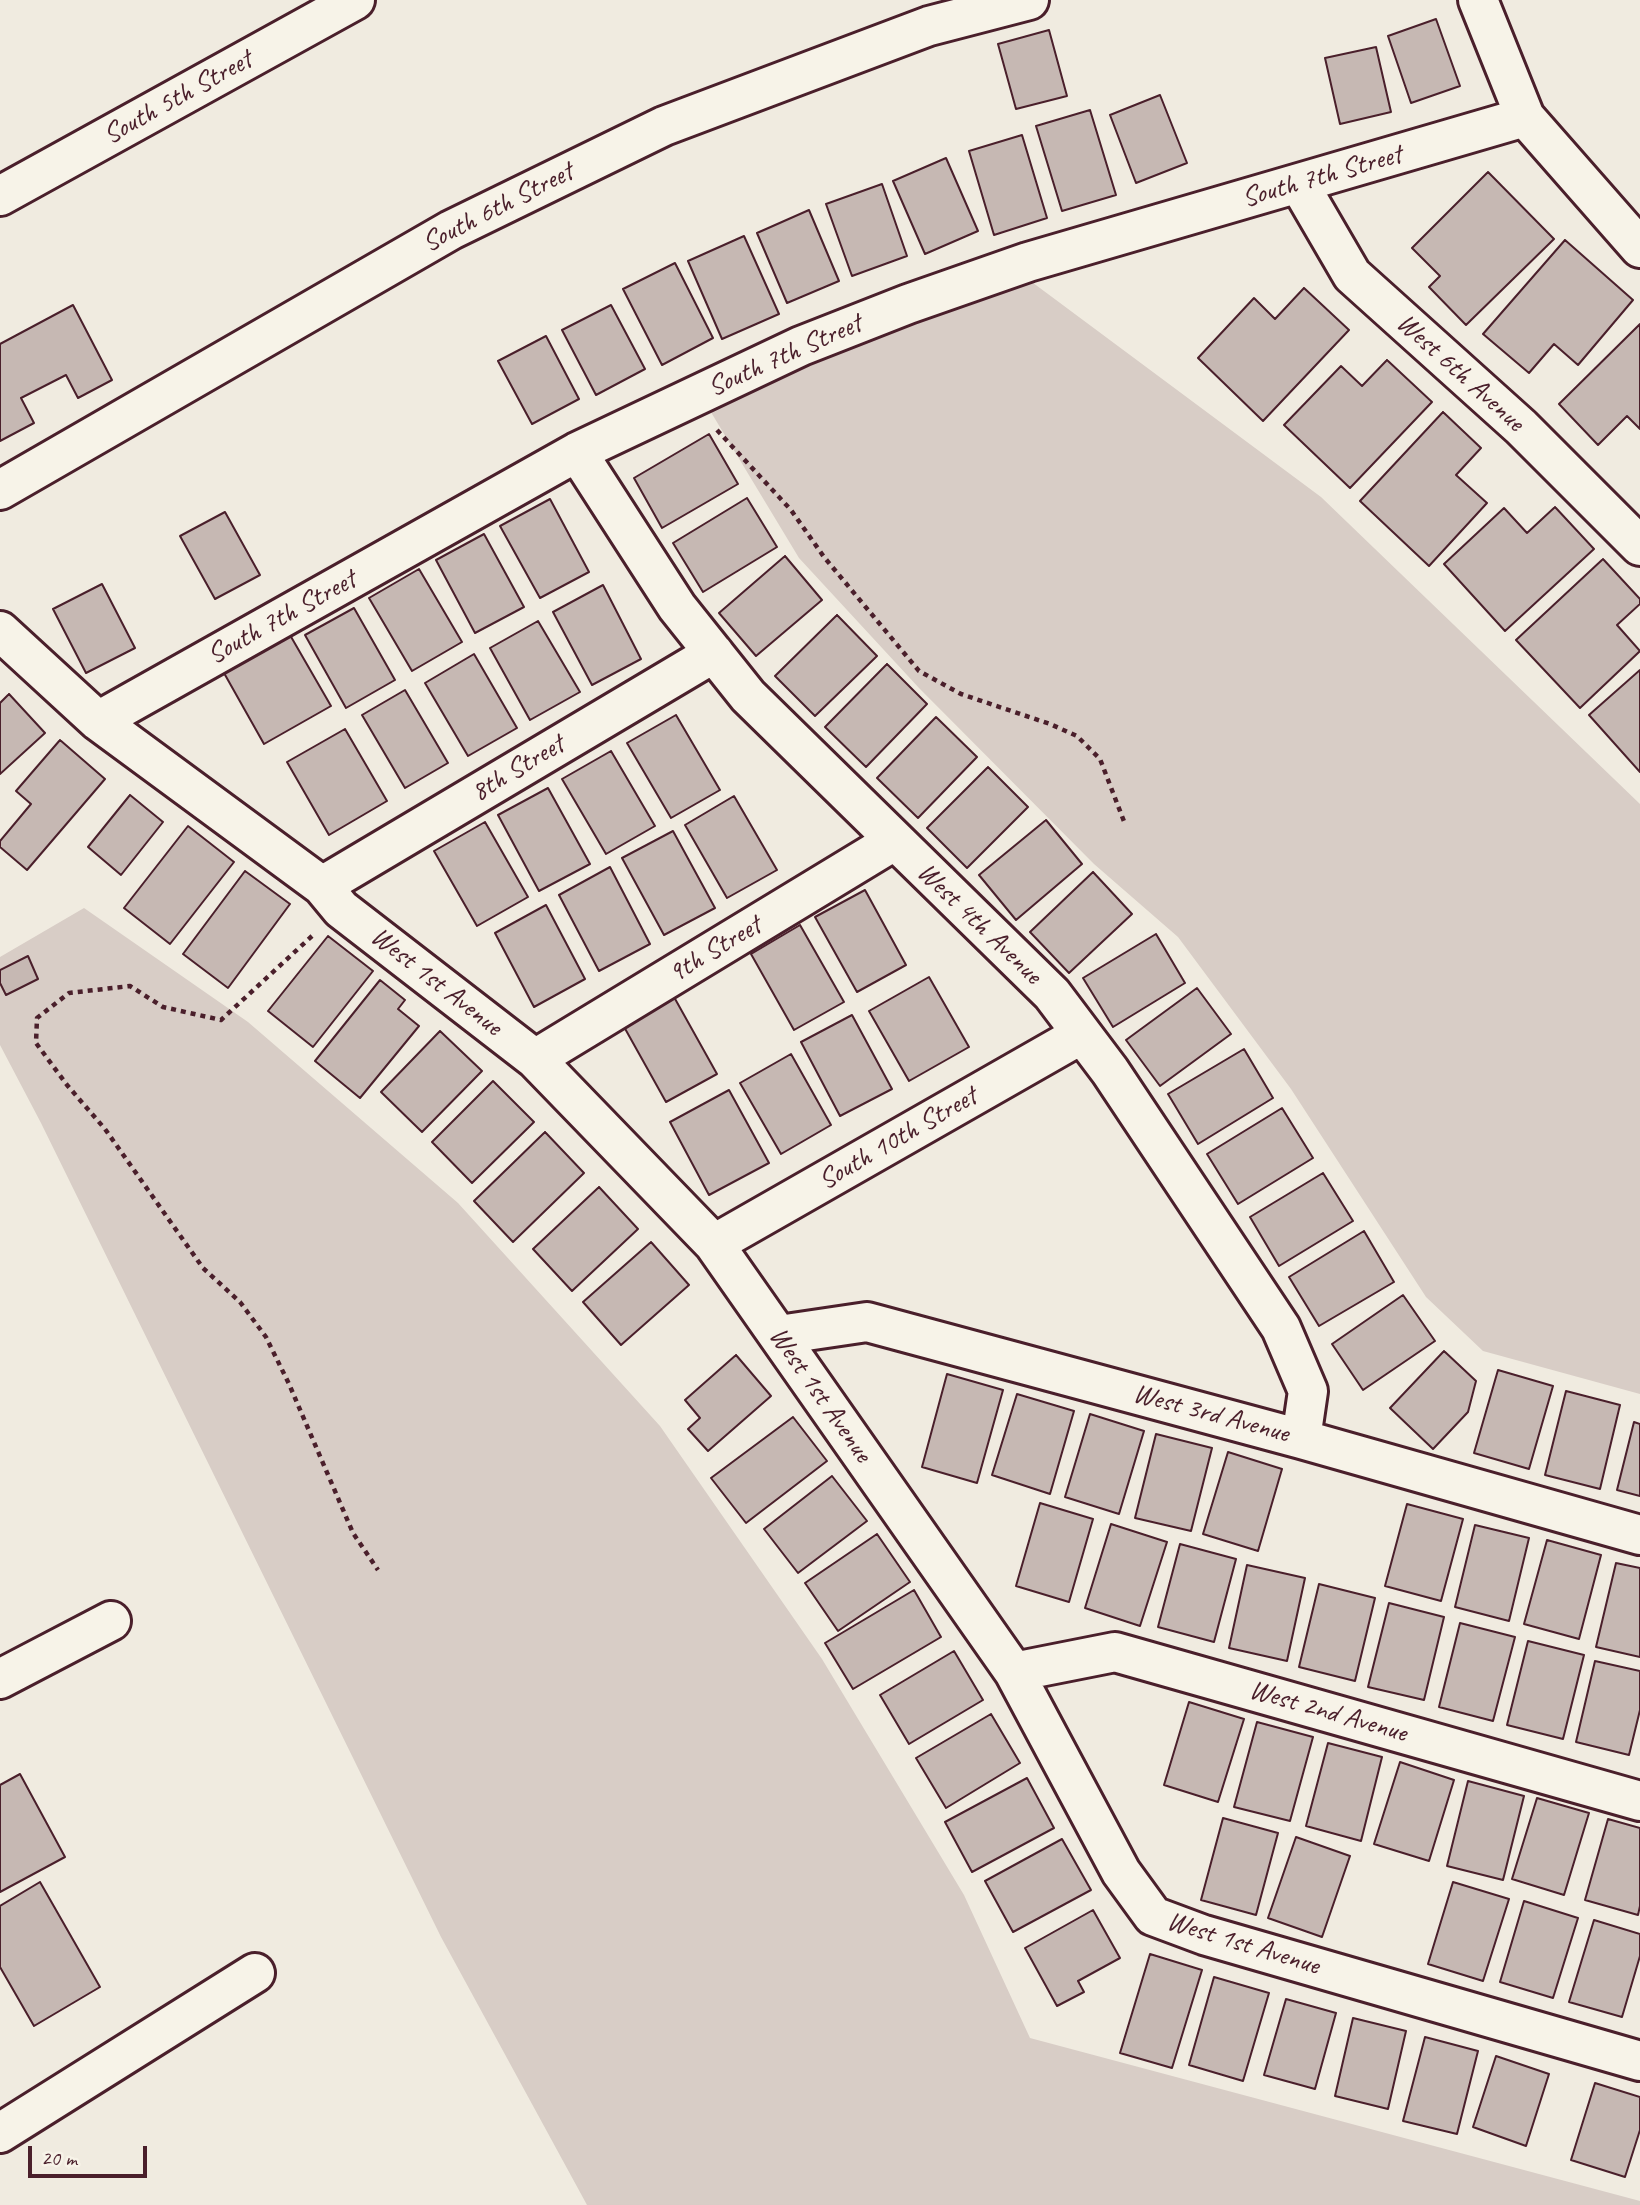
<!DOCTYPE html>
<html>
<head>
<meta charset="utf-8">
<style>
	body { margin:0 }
	#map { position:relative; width:1640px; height:2205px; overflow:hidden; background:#f0ebe0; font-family:Caveat,sans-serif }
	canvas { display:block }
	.scale { position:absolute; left:28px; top:2146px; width:119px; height:32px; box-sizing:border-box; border:4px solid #4a1f2b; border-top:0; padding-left:9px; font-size:21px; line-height:24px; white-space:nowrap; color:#4a1f2b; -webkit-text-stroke:5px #f7f3e8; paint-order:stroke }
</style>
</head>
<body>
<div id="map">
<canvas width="1640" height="2205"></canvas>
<div class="scale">20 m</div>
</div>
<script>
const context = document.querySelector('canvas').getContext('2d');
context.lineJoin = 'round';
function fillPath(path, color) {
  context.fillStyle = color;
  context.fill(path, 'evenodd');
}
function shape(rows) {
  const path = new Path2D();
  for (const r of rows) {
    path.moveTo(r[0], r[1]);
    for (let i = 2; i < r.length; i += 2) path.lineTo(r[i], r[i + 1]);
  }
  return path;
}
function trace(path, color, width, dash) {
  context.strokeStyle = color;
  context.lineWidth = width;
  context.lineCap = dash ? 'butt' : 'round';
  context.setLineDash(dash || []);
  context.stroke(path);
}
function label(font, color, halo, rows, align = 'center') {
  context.font = font + ' Caveat,sans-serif';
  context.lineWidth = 5;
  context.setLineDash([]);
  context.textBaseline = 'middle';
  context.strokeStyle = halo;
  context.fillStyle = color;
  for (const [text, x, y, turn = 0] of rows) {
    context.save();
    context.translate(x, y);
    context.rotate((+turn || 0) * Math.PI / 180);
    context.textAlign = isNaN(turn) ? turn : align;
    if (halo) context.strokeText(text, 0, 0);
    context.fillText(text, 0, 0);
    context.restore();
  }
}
fillPath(shape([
	[1013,268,1321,497,1640,804,1640,1394,1483,1351,1426,1297,1291,1089,1178,937,1094,864,919,688,799,558,700,394],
	[84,908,248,1022,458,1203,660,1426,822,1659,964,1895,1030,2038,1640,2201,1640,2205,587,2205,441,1937,41,1123,0,1045,0,957]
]), '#d8cdc6');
const building = shape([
	[1436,19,1460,86,1411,103,1388,36,1436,19],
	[1049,30,1067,96,1016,109,998,44,1049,30],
	[1376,47,1391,112,1340,124,1325,58,1376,47],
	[1160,95,1187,163,1136,183,1110,115,1160,95],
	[1090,110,1116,195,1062,211,1036,126,1090,110],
	[1022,135,1047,218,994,235,969,151,1022,135],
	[946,158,978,231,925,254,893,181,946,158],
	[1488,172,1554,239,1466,325,1429,287,1440,276,1412,248,1488,172],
	[882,184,907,256,852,276,826,204,882,184],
	[809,210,839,281,787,303,757,233,809,210],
	[744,236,779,314,722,339,688,261,744,236],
	[1565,240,1633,300,1578,365,1554,344,1529,373,1483,334,1565,240],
	[675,263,713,338,662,365,623,289,675,263],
	[1304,288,1349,330,1263,421,1198,358,1254,298,1275,319,1304,288],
	[73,305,112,380,78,398,66,375,21,398,34,423,0,441,0,344,73,305],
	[611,305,645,369,596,395,562,330,611,305],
	[1640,324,1640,429,1627,416,1598,445,1559,404,1640,324],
	[546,336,579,399,532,424,498,361,546,336],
	[1387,360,1432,402,1350,488,1284,425,1341,366,1362,386,1387,360],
	[1443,412,1481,448,1456,475,1487,503,1429,566,1360,501,1443,412],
	[709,434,738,484,662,528,634,478,709,434],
	[747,498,777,547,703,592,673,543,747,498],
	[550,499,589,572,540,598,500,526,550,499],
	[1555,507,1594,549,1505,631,1444,564,1504,508,1527,533,1555,507],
	[225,512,260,575,215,599,180,536,225,512],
	[484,534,524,607,475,633,436,560,484,534],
	[785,556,822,600,756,656,719,613,785,556],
	[1603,559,1640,599,1640,604,1617,625,1640,651,1580,708,1516,640,1603,559],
	[419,569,462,642,412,671,369,598,419,569],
	[102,584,135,648,86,673,53,609,102,584],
	[603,585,641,659,592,685,553,612,603,585],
	[354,608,395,680,346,708,305,635,354,608],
	[837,615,877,656,815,716,775,676,837,615],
	[538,621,580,692,530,720,490,648,538,621],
	[290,635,331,706,264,744,224,673,290,635],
	[474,654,517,728,468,756,425,683,474,654],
	[887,664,927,704,866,767,825,727,887,664],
	[1640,670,1640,772,1589,715,1640,670],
	[405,690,448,763,405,788,362,715,405,690],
	[9,694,45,733,0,774,0,703,9,694],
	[676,715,720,790,671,818,627,743,676,715],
	[936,717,977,757,918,818,877,778,936,717],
	[345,729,387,801,329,835,287,762,345,729],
	[60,740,105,779,27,870,0,847,0,841,31,804,16,791,60,740],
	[611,751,655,826,606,854,562,779,611,751],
	[988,767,1028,807,967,868,927,828,988,767],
	[548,788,590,864,539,891,498,815,548,788],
	[130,795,163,822,121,875,88,847,130,795],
	[734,796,777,870,727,898,685,825,734,796],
	[1046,820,1082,864,1016,920,979,875,1046,820],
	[485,822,528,897,477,926,434,851,485,822],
	[188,826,234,862,170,944,124,908,188,826],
	[673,831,715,908,664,935,622,858,673,831],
	[610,867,650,944,599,971,559,895,610,867],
	[245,871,290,904,228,988,183,954,245,871],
	[1093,872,1132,914,1069,973,1030,932,1093,872],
	[865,890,906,965,857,992,815,917,865,890],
	[546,905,585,979,534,1007,495,933,546,905],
	[800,925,844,1002,794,1030,751,954,800,925],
	[1156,934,1185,983,1113,1027,1083,978,1156,934],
	[328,936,373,971,313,1047,268,1011,328,936],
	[28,956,38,979,6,995,0,983,0,970,28,956],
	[929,977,969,1047,909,1081,869,1011,929,977],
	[380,980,405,1000,398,1009,419,1026,360,1098,315,1061,380,980],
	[1197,988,1231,1034,1160,1086,1126,1040,1197,988],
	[674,997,717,1074,666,1102,623,1025,674,997],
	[852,1015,892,1089,840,1116,801,1042,852,1015],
	[440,1031,482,1071,422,1132,381,1092,440,1031],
	[1244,1049,1273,1098,1198,1144,1168,1094,1244,1049],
	[791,1054,831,1125,781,1154,740,1083,791,1054],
	[493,1081,534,1122,472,1183,432,1142,493,1081],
	[729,1090,769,1163,709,1195,670,1122,729,1090],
	[1282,1108,1313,1158,1238,1204,1207,1154,1282,1108],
	[545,1132,584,1173,513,1242,474,1201,545,1132],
	[1323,1173,1353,1221,1279,1266,1250,1217,1323,1173],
	[599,1187,638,1229,572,1291,533,1249,599,1187],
	[1364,1231,1394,1282,1319,1326,1289,1277,1364,1231],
	[651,1242,689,1285,621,1345,583,1302,651,1242],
	[1403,1295,1435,1341,1363,1390,1332,1344,1403,1295],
	[1444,1351,1476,1381,1468,1412,1433,1449,1390,1408,1444,1351],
	[736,1355,771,1396,708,1451,688,1429,700,1418,685,1400,736,1355],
	[1498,1370,1553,1386,1529,1469,1474,1453,1498,1370],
	[947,1374,1003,1390,977,1483,922,1467,947,1374],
	[1566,1391,1620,1405,1600,1489,1545,1475,1566,1391],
	[1017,1394,1074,1411,1050,1494,992,1475,1017,1394],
	[1090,1414,1144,1431,1119,1514,1065,1497,1090,1414],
	[793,1417,827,1461,746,1523,711,1478,793,1417],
	[1634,1422,1640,1424,1640,1496,1617,1490,1634,1422],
	[1156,1434,1212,1448,1191,1531,1135,1518,1156,1434],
	[1228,1452,1282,1469,1258,1551,1203,1534,1228,1452],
	[832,1476,867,1521,798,1573,764,1529,832,1476],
	[1040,1503,1093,1519,1069,1602,1016,1586,1040,1503],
	[1407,1504,1463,1519,1441,1601,1385,1586,1407,1504],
	[1111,1524,1167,1542,1140,1626,1085,1608,1111,1524],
	[1475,1525,1529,1538,1509,1621,1455,1607,1475,1525],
	[877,1534,910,1582,838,1631,805,1583,877,1534],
	[1547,1540,1601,1555,1579,1639,1524,1624,1547,1540],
	[1180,1544,1236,1559,1214,1642,1158,1627,1180,1544],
	[1616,1563,1640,1568,1640,1657,1596,1647,1616,1563],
	[1247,1565,1305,1578,1287,1661,1229,1648,1247,1565],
	[1319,1584,1375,1598,1355,1681,1299,1667,1319,1584],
	[914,1590,941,1637,853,1689,825,1643,914,1590],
	[1389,1603,1444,1617,1424,1700,1368,1687,1389,1603],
	[1460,1623,1515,1637,1493,1721,1439,1707,1460,1623],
	[1528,1641,1584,1655,1563,1739,1507,1725,1528,1641],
	[954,1651,983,1700,909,1744,880,1695,954,1651],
	[1595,1661,1640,1671,1640,1710,1629,1755,1576,1742,1595,1661],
	[1189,1702,1244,1719,1218,1802,1164,1785,1189,1702],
	[991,1714,1020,1763,946,1808,916,1758,991,1714],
	[1257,1722,1313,1737,1290,1821,1234,1807,1257,1722],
	[1328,1743,1382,1757,1361,1841,1306,1826,1328,1743],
	[1400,1762,1454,1780,1429,1861,1374,1844,1400,1762],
	[20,1774,65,1857,0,1892,0,1785,20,1774],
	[1027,1778,1054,1828,972,1872,945,1822,1027,1778],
	[1468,1781,1524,1796,1503,1880,1447,1866,1468,1781],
	[1537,1798,1589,1813,1564,1895,1512,1879,1537,1798],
	[1223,1818,1278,1833,1256,1915,1201,1900,1223,1818],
	[1608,1819,1640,1828,1640,1906,1638,1915,1585,1900,1608,1819],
	[1296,1837,1350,1856,1322,1937,1268,1918,1296,1837],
	[1062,1839,1091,1890,1013,1932,985,1881,1062,1839],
	[40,1882,100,1987,34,2026,0,1967,0,1906,40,1882],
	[1453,1882,1509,1899,1483,1981,1428,1964,1453,1882],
	[1524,1901,1578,1918,1553,1998,1500,1982,1524,1901],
	[1093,1910,1120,1958,1078,1981,1084,1992,1057,2006,1025,1948,1093,1910],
	[1594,1920,1640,1934,1640,1956,1622,2017,1569,2002,1594,1920],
	[1150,1954,1202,1970,1172,2068,1120,2053,1150,1954],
	[1214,1977,1269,1993,1243,2081,1189,2065,1214,1977],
	[1286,1999,1336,2013,1315,2089,1264,2075,1286,1999],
	[1353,2018,1406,2031,1388,2109,1335,2096,1353,2018],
	[1425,2037,1478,2051,1457,2134,1403,2121,1425,2037],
	[1496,2056,1549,2074,1526,2146,1473,2127,1496,2056],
	[1595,2083,1640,2097,1640,2130,1625,2177,1571,2160,1595,2083]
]);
fillPath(building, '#c6b8b3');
trace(building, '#4a1f2b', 2);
const minor = shape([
	[1478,0,1525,117,1640,248],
	[1299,184,1352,275,1521,427,1640,546],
	[0,196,355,0],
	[577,452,677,607,748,696,1052,994,1110,1071,1281,1328,1308,1391,1301,1439],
	[0,490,451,230,664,126,929,26,1029,0],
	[0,631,98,721,322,886,341,909,535,1059,714,1244,1014,1672,1121,1872,1153,1916,1204,1935,1640,2061],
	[98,721,577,452,801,346,908,304,1028,262,1525,117],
	[322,886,714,653],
	[535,1059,894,841],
	[714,1244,1082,1034],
	[779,1335,867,1322,1301,1439,1640,1535],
	[1014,1672,1115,1652,1640,1801],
	[0,1679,111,1621],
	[0,2133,255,1973]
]);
trace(minor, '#4a1f2b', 44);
trace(shape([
	[717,430,791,510,824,557,919,671,961,694,1050,724,1077,736,1100,759,1125,824],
	[312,936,221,1020,163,1007,130,986,69,993,37,1018,36,1043,67,1085,105,1129,203,1268,240,1302,266,1337,289,1384,353,1533,378,1570]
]), '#4a1f2b', 4.5, [5, 5]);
trace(minor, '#f7f3e8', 38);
label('28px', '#4a1f2b', '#f7f3e8', [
	["South 5th Street",178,98,-29],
	["South 7th Street",1322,177,-16],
	["South 6th Street",498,208,-27],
	["South 7th Street",785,356,-24],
	["West 6th Avenue",1460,373,42],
	["South 7th Street",282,618,-29],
	["8th Street",518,769,-31],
	["West 4th Avenue",979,924,44],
	["9th Street",715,950,-31],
	["West 1st Avenue",436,982,38],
	["South 10th Street",898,1139,-30],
	["West 1st Avenue",820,1395,55],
	["West 3rd Avenue",1211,1414,15],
	["West 2nd Avenue",1328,1712,16],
	["West 1st Avenue",1243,1944,17]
]);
</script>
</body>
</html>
